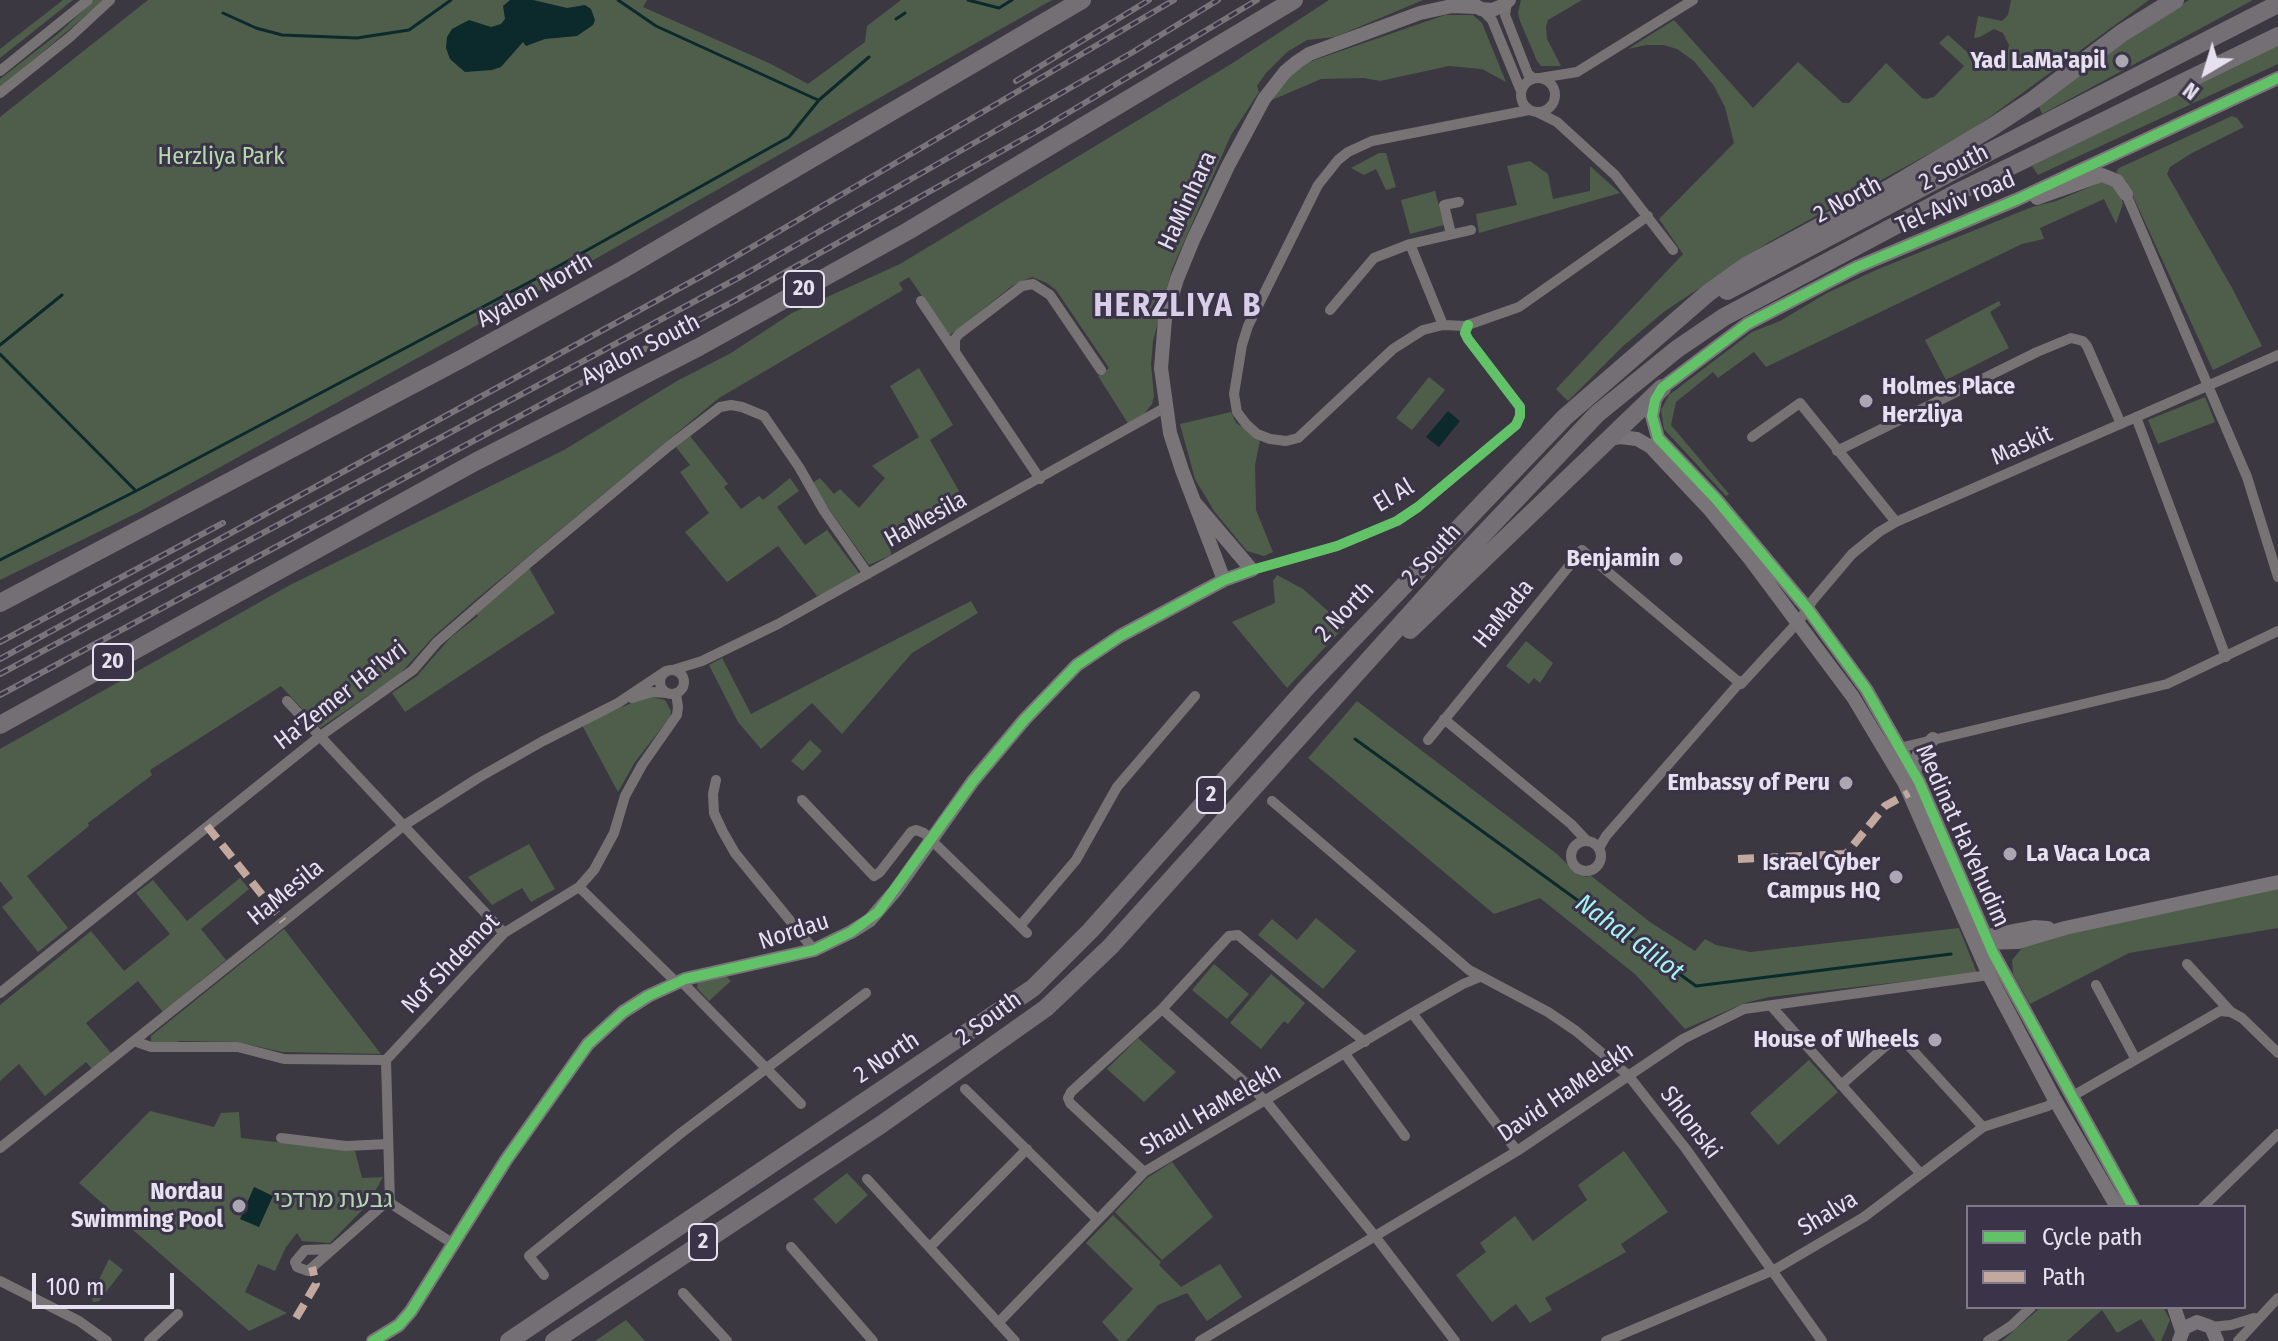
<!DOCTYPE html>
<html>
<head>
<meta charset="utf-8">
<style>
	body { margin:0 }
	#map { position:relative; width:2278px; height:1341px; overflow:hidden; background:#3c3842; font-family:"Fira Sans Condensed",sans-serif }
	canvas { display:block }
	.legend { position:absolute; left:1966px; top:1205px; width:280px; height:104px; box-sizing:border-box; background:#3b3347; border:2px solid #7f798a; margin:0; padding:10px 14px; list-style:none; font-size:24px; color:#e6e1ee }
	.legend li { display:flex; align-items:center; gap:16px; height:40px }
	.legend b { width:40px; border:2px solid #7f798a }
	.north { position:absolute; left:2166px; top:32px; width:80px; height:80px; -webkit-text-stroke:6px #3b3347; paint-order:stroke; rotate:218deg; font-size:22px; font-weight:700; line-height:32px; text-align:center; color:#e6e1ee }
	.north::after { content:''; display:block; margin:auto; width:28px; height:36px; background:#e6e1ee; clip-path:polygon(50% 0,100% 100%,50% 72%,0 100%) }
	.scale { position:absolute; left:32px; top:1273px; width:142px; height:36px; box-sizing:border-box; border:4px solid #e6e1ee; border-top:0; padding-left:10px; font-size:24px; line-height:28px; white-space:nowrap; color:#e6e1ee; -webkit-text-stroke:6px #3b3347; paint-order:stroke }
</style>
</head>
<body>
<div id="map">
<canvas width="2278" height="1341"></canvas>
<ul class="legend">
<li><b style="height:10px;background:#61c268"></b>Cycle path</li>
<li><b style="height:10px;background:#c3a89e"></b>Path</li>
</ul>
<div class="north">N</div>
<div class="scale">100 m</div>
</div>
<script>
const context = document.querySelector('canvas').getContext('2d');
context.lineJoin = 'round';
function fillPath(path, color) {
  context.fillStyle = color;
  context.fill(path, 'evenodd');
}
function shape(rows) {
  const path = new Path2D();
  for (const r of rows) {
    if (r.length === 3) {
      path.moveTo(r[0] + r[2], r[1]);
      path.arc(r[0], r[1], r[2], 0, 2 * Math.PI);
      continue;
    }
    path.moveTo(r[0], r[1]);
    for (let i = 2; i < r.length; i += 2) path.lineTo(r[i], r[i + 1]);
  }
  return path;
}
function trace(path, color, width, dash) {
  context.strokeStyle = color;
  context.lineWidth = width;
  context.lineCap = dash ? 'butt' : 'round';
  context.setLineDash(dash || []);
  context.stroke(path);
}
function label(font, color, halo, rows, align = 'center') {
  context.font = font + ' "Fira Sans Condensed","Noto Sans Hebrew",sans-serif';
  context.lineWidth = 6;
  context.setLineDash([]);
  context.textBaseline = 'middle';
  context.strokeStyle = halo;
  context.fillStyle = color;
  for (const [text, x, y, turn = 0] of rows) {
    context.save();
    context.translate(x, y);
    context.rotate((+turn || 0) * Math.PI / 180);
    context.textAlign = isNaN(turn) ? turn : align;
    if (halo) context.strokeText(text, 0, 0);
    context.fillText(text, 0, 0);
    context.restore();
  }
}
fillPath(shape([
	[63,0,73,0,0,58,0,49],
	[94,0,104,0,0,88,0,79,59,33],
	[148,0,647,0,643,7,771,64,808,84,865,42,867,26,901,0,1052,0,537,292,137,513,0,580,0,117],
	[1329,0,1423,0,1335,37,1307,40,1287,52,1266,73,1257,86,1259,92,1231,135,1172,269,1153,341,1151,364,1154,396,1152,404,1141,418,1129,425,1098,376,1109,368,1056,290,1047,283,1032,277,1012,286,949,336,909,277,899,283,903,290,719,398,479,597,434,636,400,674,320,728,281,686,150,770,152,775,88,823,89,826,27,876,68,928,38,952,2,907,13,898,0,881,0,749,290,585,564,450,677,381,731,353,792,313,900,264,1231,64],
	[1521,0,1582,0,1548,20,1546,27,1547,39,1561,66,1541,66,1537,61,1520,21,1518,13],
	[2011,0,2149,0,1972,130,1769,242,1665,311,1623,346,1568,401,1556,389,1683,254,1659,219,1734,143,1725,107,1714,86,1694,61,1677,49,1664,45,1646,45,1628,49,1674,20,1753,108,1798,62,1843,103,1849,103,1886,63,1922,98,1926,99,1934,97,1964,66,1939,43,1948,35,1984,67,1992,59,2002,69,2005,66,2009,45,2003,33,1994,29,1980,37,1974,38,1978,16,2002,21,2008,15],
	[2189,0,2253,0,2042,114,2038,104,2140,31],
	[1445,15,1473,15,1482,23,1506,82,1482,69,1449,66,1380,81,1364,78,1321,79,1272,100,1288,77,1309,62],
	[2278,44,2278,64,2038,175,2032,166],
	[2232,116,2237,118,2244,127,2192,153,2170,167,2167,174,2232,288,2262,346,2213,370,2126,181,2116,172,2119,168],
	[1379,153,1386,153,1396,187,1386,190,1376,169,1364,175,1351,168],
	[1530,161,1548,174,1553,199,1590,191,1590,166,1620,193,1479,233,1476,214,1517,205,1507,166],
	[2102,182,2117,189,2123,203,2116,224,2104,199,2040,228,2044,239,2022,244,1766,367,1754,352,1718,378,1713,372,1676,402,1671,425,1729,494,1726,496,1664,429,1661,410,1669,395,1752,332,1780,321,1827,293,1876,270,2032,207,2056,201],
	[1435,191,1444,225,1410,234,1401,200],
	[1999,301,2001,305,1990,312,2009,348,1946,380,1925,340],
	[919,368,953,425,930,440,968,507,890,547,891,555,869,565,811,484,820,478,834,494,840,489,859,508,885,478,872,466,919,437,890,386],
	[1429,377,1445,390,1412,430,1396,418],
	[2205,397,2215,422,2158,444,2148,420],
	[1231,412,1236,423,1260,440,1255,465,1256,510,1273,552,1264,556,1247,551,1214,511,1195,479,1180,424],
	[690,436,728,484,724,487,741,509,759,496,763,500,790,478,799,491,777,507,805,545,827,530,859,573,856,579,817,596,778,546,727,582,685,532,709,513,680,472,690,465,676,447],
	[528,566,555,613,405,712,392,693,417,676,451,637,478,616,475,611],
	[1277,575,1303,589,1345,626,1287,688,1232,622,1275,603,1273,581],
	[971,601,978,613,912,653,842,734,812,703,761,749,738,722,709,665,722,658,751,714],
	[1526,641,1553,663,1540,683,1534,678,1529,684,1506,666],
	[647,696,665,700,671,711,670,717,635,762,618,792,582,725],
	[1357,701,1557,854,1578,875,1587,877,1590,875,1650,922,1695,951,1705,939,1716,945,1750,952,1959,928,1977,973,1769,997,1745,1003,1685,1029,1636,975,1540,898,1494,914,1308,758],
	[810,740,822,751,803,771,791,761],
	[529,844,555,889,531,902,522,888,492,905,468,877],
	[240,878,249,889,201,929,226,960,163,1012,138,981,86,1023,111,1053,92,1069,86,1062,45,1096,19,1064,0,1081,0,1005,91,931,124,971,170,934,136,893,153,880,187,921],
	[2278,882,2278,928,2129,953,2030,1004,2013,974,2012,960,2026,943],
	[1316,918,1356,951,1323,989,1258,935,1272,919,1297,940],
	[284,929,381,1054,282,1052,238,1042,179,1041,168,1045,151,1043,151,1036],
	[1214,964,1249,994,1227,1019,1192,990],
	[1271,974,1305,1003,1288,1024,1284,1021,1261,1049,1230,1023],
	[725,975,731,981,709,1001,697,988,698,982],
	[1138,1038,1176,1072,1144,1102,1107,1069],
	[1809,1060,1838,1092,1778,1145,1750,1113],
	[150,1111,214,1127,221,1113,239,1112,241,1138,355,1151,362,1178,383,1177,368,1204,330,1243,302,1241,297,1233,286,1247,275,1271,258,1264,245,1292,287,1313,249,1331,79,1183],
	[1624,1151,1668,1212,1621,1244,1626,1252,1545,1298,1552,1310,1530,1323,1516,1304,1492,1322,1456,1275,1486,1252,1480,1243,1515,1216,1533,1241,1587,1200,1578,1185],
	[1172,1162,1213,1217,1162,1260,1115,1212,1147,1178],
	[847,1173,868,1195,836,1224,813,1199],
	[1113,1215,1161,1262,1159,1265,1181,1287,1220,1264,1242,1297,1207,1321,1187,1293,1158,1305,1126,1341,1119,1341,1102,1322,1133,1289,1086,1243],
	[109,1259,123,1270,99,1301,93,1302,91,1296],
	[2041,1307,2163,1307,2170,1320,2161,1341,2155,1341,2141,1319,2117,1333,2102,1310,2067,1341,2002,1341],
	[626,1320,645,1341,595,1341]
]), '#4e5e4b');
fillPath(shape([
	[510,0,533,0,567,8,585,5,591,9,595,20,593,25,577,36,545,39,526,46,523,42,501,67,492,70,465,72,459,67,450,59,446,48,447,37,452,29,469,20,491,27,501,24,505,19,503,6],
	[1448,411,1460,421,1439,447,1426,437],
	[254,1187,273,1196,259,1227,240,1219]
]), '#0c292b');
trace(shape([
	[618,0,656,26,818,100],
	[968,0,999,8,1012,0],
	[223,13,256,28,282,35,357,38,409,30,451,0],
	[896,19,905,13],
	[0,345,62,295],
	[0,354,136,491],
	[0,560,136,491,541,276,789,137,819,100,869,57],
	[1355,739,1696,986,1951,954]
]), '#0c292b', 3);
trace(shape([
	[1507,3,1505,15,1528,74,1533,78],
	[1481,9,1492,20,1521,91],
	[0,71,88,0],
	[1538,95,17],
	[1540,78,1577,72,1693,0],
	[0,93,70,37,110,0],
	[1529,110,1372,141,1348,152,1338,160,1318,185,1307,207,1248,326,1242,345,1234,394,1237,412,1246,424,1257,434,1270,439,1286,441,1298,438,1393,349,1423,330,1443,325,1465,326,1519,307,1648,216],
	[1537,112,1557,122,1615,175,1673,250],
	[2126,194,2247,477,2278,577],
	[1451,234,1444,205,1459,202],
	[1410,244,1443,325],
	[921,301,1040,479],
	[1330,310,1374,258,1410,244,1471,230],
	[955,352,955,339,959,334,1022,286,1033,284,1050,295,1101,370],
	[2136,417,2226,657],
	[1752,437,1800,403,1896,522],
	[1837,451,2037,352,2071,338,2083,341,2087,346,2121,424],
	[1252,570,1337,546,1397,521,1418,507,1516,425,1520,416,1520,407,1468,339,1465,333,1468,325],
	[673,670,702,661,778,624,1166,407],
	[672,682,12],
	[1741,684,1799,621,1813,600,1852,554,1879,532,1896,522,2278,355],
	[632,698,652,692,667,693],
	[287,701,504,933],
	[1444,719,1571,824,1586,840],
	[1428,740,1582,550,1741,684],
	[1895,749,2167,684,2278,631],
	[716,780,713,794,714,813,723,832,735,853,814,950],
	[802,800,874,876,880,872,911,832,916,830,924,833,1027,933],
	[1272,801,1469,970,1548,1012,1576,1031,1628,1075,1686,1149,1822,1341],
	[1586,856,15],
	[1599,848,1606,836,1741,681],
	[579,887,676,982],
	[1020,926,1076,860,1117,787,1195,696],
	[2187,964,2231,1012,2242,1018,2278,1053],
	[681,981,801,1104],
	[2096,985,2135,1058],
	[0,993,319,737,413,670,437,642,526,565,669,446,720,407,731,405,742,407,764,416,799,467,824,511,868,574],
	[1772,1007,1920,1173],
	[1162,1009,1266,1101,1374,1235,1455,1341],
	[1412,1013,1517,1151],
	[134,1041,151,1047,238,1047,284,1059,386,1060,504,933,579,887,594,870,614,833,625,796,642,765,677,715,678,707,676,693],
	[1345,1054,1405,1136],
	[386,1060,390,1203,455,1245],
	[1841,1085,1888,1044,1895,1040,1902,1041,1908,1045,1983,1127],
	[965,1089,1097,1219],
	[2071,1097,2220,1011,2231,1012],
	[281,1138,346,1146,388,1144],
	[0,1148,403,826,478,778,543,741,618,703,666,671],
	[1144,1172,1070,1103,1068,1098,1071,1092,1162,1009,1229,936,1238,935,1365,1042],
	[867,1179,1015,1341],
	[2203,1207,2278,1134],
	[791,1247,873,1341],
	[930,1247,1027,1149],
	[333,1249,305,1250,295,1262,297,1267,308,1271,383,1205,390,1203],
	[544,1275,529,1256,681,1133,866,993],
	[0,1281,79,1321,107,1341],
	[683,1293,727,1341],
	[998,1323,1144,1172,1412,1013,1463,984,1480,977],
	[2211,1327,2231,1325,2254,1318],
	[149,1341,178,1314],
	[1200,1341,1517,1151,1683,1039,1744,1009,1989,975],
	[1606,1341,1774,1270,1864,1217,1983,1127,2048,1106,2055,1100],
	[1988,1341,2011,1326,2031,1307],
	[2238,1341,2278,1298]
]), '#777374', 10);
trace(shape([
	[1471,3,1481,9,1492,10,1502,6,1509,0],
	[2037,198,2102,175,2117,181,2126,194],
	[1608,439,1620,437,1637,439,1651,447,1662,459,1710,510,1750,559,1853,697,1905,784,1989,975,2055,1100,2117,1207],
	[1224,580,1182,470,1170,433,1161,368,1165,319,1177,279,1193,240,1228,166,1264,99,1285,72,1297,62,1309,54,1420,13,1452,6,1476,7],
	[1914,772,1919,754,1933,739],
	[1982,937,2034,927,2048,928],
	[1982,943,2018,942,2065,928,2278,882],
	[2133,1207,1993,953,1919,782,1866,689,1807,608,1716,499,1658,438,1652,416,1655,400,1662,388,1747,324,1857,267,2016,200,2278,78],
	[2174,1307,2182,1331],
	[373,1341,399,1325,411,1311,506,1160,588,1044,623,1012,648,996,685,979,814,950,851,932,870,920,895,891,973,781,1025,719,1077,665,1120,636,1224,580,1252,570,1196,504],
	[2179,1341,2184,1328,2197,1322,2211,1327,2217,1341]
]), '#797478', 14);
trace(shape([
	[1727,291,1987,153,2278,4],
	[0,603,463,358,622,270,1082,0],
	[1410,630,1662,388],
	[0,725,475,462,699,347,908,231,1294,0],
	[509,1341,1033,988,1091,930,1308,686,1565,417,1708,293,1746,266,1873,198,1989,129,2033,100,2122,33,2175,0],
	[554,1341,882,1124,1046,1008,1111,946,1455,564,1597,414,1677,349,1724,317,1958,192,2278,36]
]), '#736f75', 18);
const rail = shape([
	[1016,81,1149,0],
	[0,642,223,523],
	[0,659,711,271,1174,0],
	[0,674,740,277,1133,52,1218,0],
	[0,695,736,300,1041,129,1257,0]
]);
trace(rail, '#787479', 6);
trace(rail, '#3b3347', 3, [9]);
trace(shape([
	[207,826,283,921],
	[1738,859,1846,854,1885,806,1909,793],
	[296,1318,316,1284,312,1267]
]), '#c3a89e', 8, [16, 8]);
trace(shape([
	[2133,1207,1993,953,1919,782,1866,689,1807,608,1716,499,1658,438,1652,416,1655,400,1662,388,1747,324,1857,267,2016,200,2278,78],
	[373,1341,399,1325,411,1311,506,1160,588,1044,623,1012,648,996,685,979,814,950,851,932,878,912,973,781,1025,719,1077,665,1120,636,1224,580,1252,570,1337,546,1397,521,1418,507,1516,425,1520,416,1520,407,1468,339,1465,333,1468,325]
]), '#61c268', 10);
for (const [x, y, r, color] of [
	[2122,61,8,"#aaa6b2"],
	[1866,401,8,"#aaa6b2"],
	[1676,559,8,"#aaa6b2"],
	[1846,783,8,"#aaa6b2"],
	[2010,854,8,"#aaa6b2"],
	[1896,877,8,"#aaa6b2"],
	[1935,1040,8,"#aaa6b2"],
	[239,1206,8,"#aaa6b2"]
]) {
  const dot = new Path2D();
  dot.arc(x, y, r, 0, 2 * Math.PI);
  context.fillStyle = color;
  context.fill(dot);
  trace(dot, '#3b3347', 3);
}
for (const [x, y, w] of [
	[804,289,40],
	[113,662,40],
	[1211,795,28],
	[703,1242,28]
]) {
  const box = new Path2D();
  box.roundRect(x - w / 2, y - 18, w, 36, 6);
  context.fillStyle = '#3b3347';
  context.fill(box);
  trace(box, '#e6e1ee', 2);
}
label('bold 22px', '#e6e1ee', null, [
	["20",804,289],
	["20",113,662],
	["2",1211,795],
	["2",703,1242]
]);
label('bold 24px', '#e6e1ee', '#3b3347', [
	["Yad LaMa'apil",2106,61],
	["Holmes Place",1882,387,"left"],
	["Herzliya",1882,415,"left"],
	["Benjamin",1660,559],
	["Embassy of Peru",1830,783],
	["La Vaca Loca",2026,854,"left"],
	["Israel Cyber",1880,863],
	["Campus HQ",1880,891],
	["House of Wheels",1919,1040],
	["Nordau",223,1192],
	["Swimming Pool",223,1220]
], 'right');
label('24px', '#b3daaa', '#3b3347', [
	["Herzliya Park",221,157],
	["גבעת מרדכי",333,1200]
]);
label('24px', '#e6e1ee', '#3b3347', [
	["2 South",1954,168,-27],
	["2 North",1848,200,-28],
	["HaMinhara",1188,201,-65],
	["Tel-Aviv road",1956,203,-23],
	["Ayalon North",535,291,-29],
	["Ayalon South",641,350,-27],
	["Maskit",2022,446,-24],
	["El Al",1394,496,-31],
	["HaMesila",926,520,-29],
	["2 South",1432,555,-47],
	["2 North",1345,612,-46],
	["HaMada",1504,614,-51],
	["Ha'Zemer Ha'Ivri",341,696,-38],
	["Medinat HaYehudim",1962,836,66],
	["HaMesila",286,893,-39],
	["Nordau",794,932,-18],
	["Nof Shdemot",451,964,-46],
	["2 South",989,1019,-36],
	["2 North",887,1058,-34],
	["David HaMelekh",1566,1093,-34],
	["Shaul HaMelekh",1211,1110,-30],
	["Shlonski",1690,1123,53],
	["Shalva",1828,1214,-31]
]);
label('italic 26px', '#a5f4f5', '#3b3347', [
	["Nahal Glilot",1629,938,36]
]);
context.letterSpacing = '2px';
label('bold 32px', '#d9cee8', '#3b3347', [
	["HERZLIYA B",1178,307]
]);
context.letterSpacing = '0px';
</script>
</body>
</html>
